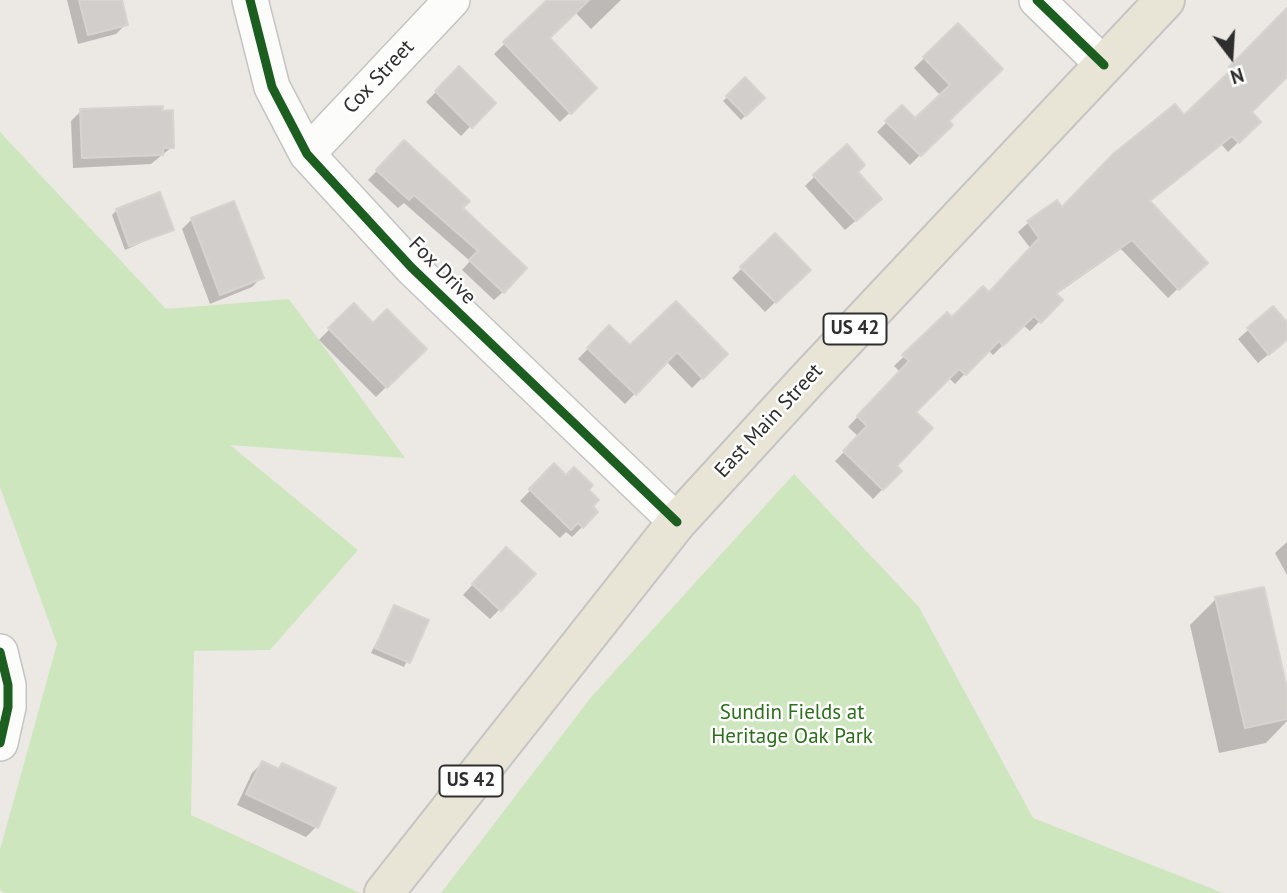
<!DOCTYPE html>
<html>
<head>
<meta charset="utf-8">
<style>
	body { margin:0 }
	#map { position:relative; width:1287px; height:893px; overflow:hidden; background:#ece8e4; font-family:"PT Sans",sans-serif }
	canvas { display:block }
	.north { position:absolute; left:1196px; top:21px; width:70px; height:70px; -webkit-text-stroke:5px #fff; paint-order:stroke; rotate:163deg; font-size:19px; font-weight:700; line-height:28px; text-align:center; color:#2e2e2e }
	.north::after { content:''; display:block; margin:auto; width:24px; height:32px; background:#2e2e2e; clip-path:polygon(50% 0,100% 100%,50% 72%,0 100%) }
</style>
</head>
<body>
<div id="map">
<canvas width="1287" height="893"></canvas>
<div class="north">N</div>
</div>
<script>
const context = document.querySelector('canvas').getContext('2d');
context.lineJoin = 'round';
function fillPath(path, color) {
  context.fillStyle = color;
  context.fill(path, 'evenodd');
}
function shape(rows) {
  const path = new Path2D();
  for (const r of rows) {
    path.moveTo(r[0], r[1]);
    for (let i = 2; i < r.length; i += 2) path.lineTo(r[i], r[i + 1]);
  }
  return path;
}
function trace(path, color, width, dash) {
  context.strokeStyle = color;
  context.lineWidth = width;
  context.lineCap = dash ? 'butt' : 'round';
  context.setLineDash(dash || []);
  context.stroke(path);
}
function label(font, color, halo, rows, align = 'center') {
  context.font = font + ' "PT Sans",sans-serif';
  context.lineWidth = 5;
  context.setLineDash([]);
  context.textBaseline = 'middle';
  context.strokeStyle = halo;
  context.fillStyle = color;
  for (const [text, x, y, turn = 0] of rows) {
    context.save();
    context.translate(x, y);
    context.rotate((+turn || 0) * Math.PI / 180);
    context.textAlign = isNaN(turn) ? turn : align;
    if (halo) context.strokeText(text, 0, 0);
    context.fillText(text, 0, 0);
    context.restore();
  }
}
fillPath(shape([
	[0,132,166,309,289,299,405,458,230,445,358,550,270,650,194,651,191,815,360,893,4,893,0,890,0,850,57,644,0,487],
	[794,474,919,607,1033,818,1223,893,441,893,592,696]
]), '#cee6be');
fillPath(shape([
	[67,0,120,0,126,24,116,34,78,44],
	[550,0,621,0,591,29,575,12,547,38,595,88,560,122,494,54],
	[1287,11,1287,53,1249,112,1259,122,1228,152,1221,144,1148,202,1205,263,1168,298,1121,249,1055,295,1060,300,1030,331,1023,325,993,355,988,350,955,384,948,377,914,412,894,466,900,471,873,499,835,461,859,437,848,427,900,372,894,366,947,315,952,320,989,294,1031,249,1018,232,1028,223,1057,202,1062,209,1184,118],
	[958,25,946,121,950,125,910,165,877,132,902,107,915,120,941,96,914,68],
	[459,69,493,103,461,136,426,102],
	[745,80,763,98,741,120,723,101],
	[81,111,172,147,151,164,73,168,71,121],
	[404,143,460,208,503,292,494,300,462,270,470,261,404,203,398,208,368,180],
	[856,172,869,209,845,230,805,186,815,176],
	[117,210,172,229,125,250,112,215],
	[192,219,262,277,252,287,210,304,182,229],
	[775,236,808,270,765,312,732,278],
	[353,305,373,325,424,349,376,397,319,340],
	[1273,308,1287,325,1287,339,1258,363,1238,339],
	[609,327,630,347,726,354,692,388,666,361,625,404,578,359],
	[554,466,586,490,591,505,582,527,572,537,566,532,560,538,520,501],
	[1287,542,1287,575,1275,553],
	[496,559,500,609,490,619,463,595],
	[1216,599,1287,696,1287,721,1266,743,1219,753,1190,625],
	[394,607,426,621,404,667,371,653],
	[262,763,277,770,282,765,316,827,306,837,237,805,252,773]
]), '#0003');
const building = shape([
	[79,0,122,0,128,25,88,35,79,0],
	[547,0,589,0,550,38,597,88,571,114,503,42,547,0],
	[1287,8,1287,77,1252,112,1261,122,1239,143,1232,136,1150,201,1208,263,1179,290,1132,240,1056,293,1063,300,1041,323,1034,316,1003,346,999,341,966,375,959,369,916,412,933,428,897,466,902,471,883,490,843,451,867,426,857,416,909,361,902,355,947,312,952,317,983,286,989,292,1039,238,1027,221,1057,200,1062,207,1113,154,1175,104,1184,115,1231,70,1229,67,1287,8],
	[958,23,1003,69,949,121,953,125,921,156,885,121,902,105,915,118,950,85,923,57,958,23],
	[459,66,496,103,472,128,435,91,459,66],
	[745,77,765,98,746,116,726,96,745,77],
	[163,106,162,111,173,110,174,148,163,148,163,155,82,158,80,109,163,106],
	[404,140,470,201,463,208,527,268,504,293,469,260,478,251,414,195,409,200,376,170,404,140],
	[847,144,865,165,858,172,882,199,856,221,813,175,847,144],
	[160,192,174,230,129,246,116,209,160,192],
	[234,201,264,278,220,295,191,218,234,201],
	[775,233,811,270,776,303,740,267,775,233],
	[676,301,728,354,703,379,677,352,636,395,587,348,609,325,630,345,676,301],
	[354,303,373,323,387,309,427,349,387,388,328,328,354,303],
	[1273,306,1287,322,1287,340,1269,355,1247,328,1273,306],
	[554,463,566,475,574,467,593,485,589,490,599,500,593,506,598,512,583,528,578,523,571,530,529,489,554,463],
	[506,547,536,574,501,611,472,584,506,547],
	[1264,587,1287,688,1287,719,1245,728,1215,597,1264,587],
	[394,605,429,620,410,663,375,648,394,605],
	[262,761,279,769,282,763,336,788,318,828,246,794,262,761]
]);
fillPath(building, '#d1cecb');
trace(building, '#d7d4d0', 2);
const street = shape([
	[250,0,272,87,307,154,411,267,677,522],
	[1037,0,1104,65],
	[307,154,452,0],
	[0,652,8,685,8,707,0,743]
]);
const primary = shape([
	[384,893,677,522,809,378,1165,0]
]);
trace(street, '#c5c4c5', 38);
trace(primary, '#c6c5c4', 42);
trace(street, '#fcfcfb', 35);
trace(primary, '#e8e4d6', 38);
trace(shape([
	[250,0,272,87,307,154,411,267,677,522],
	[1037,0,1104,65],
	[0,652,8,685,8,707,0,743]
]), '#1b5e20', 9);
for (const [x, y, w] of [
	[855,329,63],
	[471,781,63]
]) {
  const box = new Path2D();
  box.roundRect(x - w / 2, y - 15.5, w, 31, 5);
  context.fillStyle = '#fff';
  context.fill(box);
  trace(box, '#2e2e2e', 2);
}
label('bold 19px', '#2e2e2e', null, [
	["US 42",855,329],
	["US 42",471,781]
]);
label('21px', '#2e2e2e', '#fff', [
	["Cox Street",379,77,-47],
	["Fox Drive",442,271,45],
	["East Main Street",769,421,-47]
]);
label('21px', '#2c6e1b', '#fff', [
	["Sundin Fields at",792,713],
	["Heritage Oak Park",792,737]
]);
</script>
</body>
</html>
